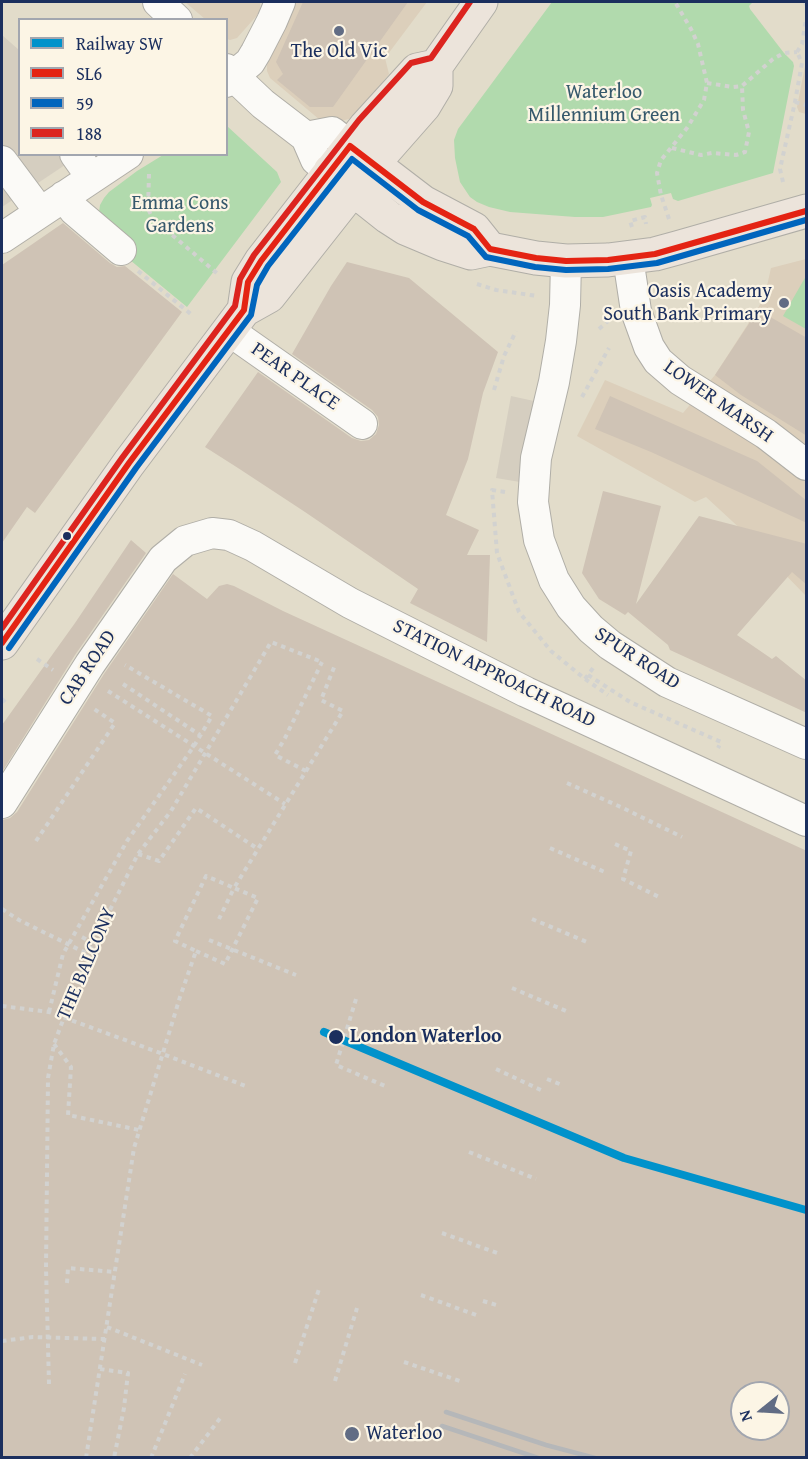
<!DOCTYPE html>
<html>
<head>
<meta charset="utf-8">
<style>
	body { margin:0 }
	#map { position:relative; width:808px; height:1459px; overflow:hidden; background:#e2dcca; font-family:"Gentium Book Plus",serif }
	canvas { display:block }
	.frame { position:absolute; inset:0; border:3px solid #1b2f5e; pointer-events:none }
	.legend { position:absolute; left:18px; top:18px; width:210px; height:138px; box-sizing:border-box; background:#fcf5e5; border:2px solid #a2a6af; margin:0; padding:8px 10px; list-style:none; font-size:18px; color:#1b2f5e }
	.legend li { display:flex; align-items:center; gap:12px; height:30px }
	.legend b { width:30px; border:2px solid #a2a6af }
	.north { position:absolute; left:730px; top:1381px; width:60px; height:60px; box-sizing:border-box; background:#fcf5e5; border:2px solid #a2a6af; border-radius:50%; rotate:252deg; font-size:16px; font-weight:700; line-height:24px; text-align:center; color:#1b2f5e }
	.north::after { content:''; display:block; margin:auto; width:21px; height:27px; background:#616c84; clip-path:polygon(50% 0,100% 100%,50% 72%,0 100%) }
</style>
</head>
<body>
<div id="map">
<canvas width="808" height="1459"></canvas>
<div class="frame"></div>
<ul class="legend">
<li><b style="height:8px;background:#0092cb"></b>Railway SW</li>
<li><b style="height:8px;background:#e42313"></b>SL6</li>
<li><b style="height:8px;background:#0065bd"></b>59</li>
<li><b style="height:8px;background:#dc241f"></b>188</li>
</ul>
<div class="north">N</div>
</div>
<script>
const context = document.querySelector('canvas').getContext('2d');
context.lineJoin = 'round';
function fillPath(path, color) {
  context.fillStyle = color;
  context.fill(path, 'evenodd');
}
function shape(rows) {
  const path = new Path2D();
  for (const r of rows) {
    path.moveTo(r[0], r[1]);
    for (let i = 2; i < r.length; i += 2) path.lineTo(r[i], r[i + 1]);
  }
  return path;
}
function trace(path, color, width, dash) {
  context.strokeStyle = color;
  context.lineWidth = width;
  context.lineCap = dash ? 'butt' : 'round';
  context.setLineDash(dash || []);
  context.stroke(path);
}
function label(font, color, halo, rows, align = 'center') {
  context.font = font + ' "Gentium Book Plus",serif';
  context.lineWidth = 4.5;
  context.setLineDash([]);
  context.textBaseline = 'middle';
  context.strokeStyle = halo;
  context.fillStyle = color;
  for (const [text, x, y, turn = 0] of rows) {
    context.save();
    context.translate(x, y);
    context.rotate((+turn || 0) * Math.PI / 180);
    context.textAlign = isNaN(turn) ? turn : align;
    if (halo) context.strokeText(text, 0, 0);
    context.fillText(text, 0, 0);
    context.restore();
  }
}
fillPath(shape([
	[185,2,260,2,260,12,237,38,230,40,227,39,226,20,205,19],
	[295,2,427,2,385,58,389,74,358,113,352,118,338,122,320,120,270,78,267,71,267,65],
	[806,61,806,114,799,112,797,107],
	[806,259,806,596,745,533,706,497,695,502,577,436,605,380,683,413,715,375,757,310,765,295,771,268]
]), '#dccfbb');
fillPath(shape([
	[2,35,19,50,20,154,80,155,2,207],
	[511,396,534,401,520,482,496,478]
]), '#d5cec0');
fillPath(shape([
	[552,2,753,2,749,6,750,9,784,53,793,62,794,66,773,173,678,201,673,199,671,193,650,198,652,205,651,207,603,217,575,217,510,212,489,207,477,202,470,197,460,182,455,158,454,140,458,129],
	[227,126,277,172,281,182,187,307,130,260,101,218,99,212,100,205,104,198,109,192,137,171,163,155,226,154],
	[806,276,806,329,783,316]
]), '#b1daad');
fillPath(shape([
	[303,2,408,2,333,107,310,107,277,80,283,74,276,62],
	[63,223,110,263,117,267,125,266,182,312,35,513,27,507,2,543,2,265],
	[347,262,409,278,498,352,483,393,468,459,446,515,479,530,467,555,490,555,487,642,410,603,418,589,305,512,238,468,205,447,258,372,352,438,361,441,369,440,376,434,379,425,378,417,372,410,292,354,331,286],
	[758,310,807,338,807,436,741,395,715,375],
	[610,396,757,461,807,501,807,523,651,452,595,429],
	[603,491,661,506,636,604,699,516,807,544,807,585,792,572,737,635,772,659,776,656,807,681,807,713,670,650,668,645,628,612,625,615,599,599,582,573],
	[131,540,146,553,75,655,2,772,2,725,75,623],
	[173,574,207,599,219,586,227,584,234,586,283,611,807,851,807,1458,2,1458,2,820,10,818,17,812,104,674],
	[742,1393,778,1393,778,1429,742,1429]
]), '#cfc3b5');
const minor = shape([
	[158,2,177,20],
	[226,69,263,104,306,137,316,160,330,171],
	[226,82,250,62,256,52,272,21,280,2],
	[306,137,332,132,350,146],
	[75,154,92,178],
	[2,161,40,212],
	[64,196,74,210,121,250],
	[2,238,128,154],
	[628,258,636,311,649,347,658,361,680,380,766,434,806,465],
	[566,261,565,305,561,341,554,382,536,458,533,502,539,540,554,580,571,607,591,629,610,645,647,669,667,682,806,744],
	[228,330,362,424],
	[2,803,90,664,163,559,185,541,212,533,229,535,253,546,350,603,526,692,806,821]
]);
const major = shape([
	[355,150,423,202,474,229,490,249],
	[330,171,388,217,405,228,443,244,471,253,490,249,536,258,566,261,608,260,655,254,677,248,806,211],
	[244,310,248,282,261,261,366,126,417,70,436,66],
	[2,643,129,463,244,310,269,296,373,164,424,106,436,86,436,66,481,2]
]);
trace(minor, '#b0aea7', 32);
trace(major, '#b0aea7', 35);
trace(shape([
	[805,2,806,5],
	[797,52,802,44,806,19],
	[707,83,733,87,742,86,773,59,784,53,797,52],
	[795,102,806,105],
	[672,148,701,155,712,153,736,155,745,152,749,132,743,110,742,86],
	[149,174,148,209,157,226,171,234,219,275],
	[783,182,780,169,795,102,802,63,797,52],
	[669,219,661,195,657,173,661,160,687,128,704,100,707,83,698,44,691,29,675,2],
	[632,227,630,221,645,217,646,224],
	[138,271,192,315],
	[477,284,496,290,537,296],
	[664,286,667,294],
	[599,329,608,321],
	[494,390,504,356,516,331],
	[582,397,609,348],
	[505,492,492,490,497,553,519,612,551,651,585,679,608,695],
	[37,659,53,670],
	[588,675,630,702,721,742,718,748],
	[585,679,593,668],
	[123,684,200,735],
	[108,691,285,804],
	[2,699,6,703],
	[306,771,275,755,285,738,322,662],
	[567,783,623,808,682,837],
	[36,841,115,723,94,709],
	[615,844,631,851,623,879,661,898],
	[550,848,607,873],
	[138,854,159,861,196,808,258,849],
	[532,919,587,942],
	[82,937,93,943],
	[209,940,296,975],
	[196,951,225,964,258,898,234,888,219,919],
	[512,988,566,1011],
	[356,999,336,1065,385,1086],
	[2,1006,49,1012,163,1054,248,1087],
	[49,1012,63,954,127,841,194,746,212,716,125,665],
	[54,1044,71,1067,68,1115,139,1130],
	[496,1069,543,1091],
	[547,1079,562,1085],
	[469,1152,536,1179],
	[442,1233,497,1253],
	[67,1283,68,1268,115,1272],
	[421,1295,479,1316],
	[483,1301,500,1306],
	[107,1327,202,1365],
	[2,1341,33,1337,105,1339],
	[404,1362,460,1381],
	[295,1363,319,1289],
	[100,1369,128,1373,124,1408,114,1458],
	[335,1381,357,1308],
	[86,1458,134,1148,180,997,196,951,175,941,206,876,234,888,343,711,321,700,335,665],
	[151,1458,185,1374],
	[190,1458,221,1417]
]), '#d2d2d0', 4, [4.5, 4.5]);
trace(minor, '#fbfaf7', 30);
trace(major, '#ece4db', 33);
trace(shape([
	[446,1412,546,1445,595,1458],
	[442,1426,538,1458]
]), '#b5b7b9', 4.5);
trace(shape([
	[2,909,19,920,88,954],
	[49,1384,46,1268,48,1078,54,1044,88,954,138,854,171,811,271,642,322,662]
]), '#d2d2d0', 4, [4.5, 4.5]);
trace(shape([
	[2,643,129,463,244,310,248,282,261,261,350,146,423,202,474,229,490,249,536,258,566,261,608,260,655,254,806,211]
]), '#e42313', 6);
trace(shape([
	[9,648,136,468,251,315,257,285,268,266,352,159,418,210,468,236,486,257,535,267,566,270,608,269,657,263,806,220]
]), '#0065bd', 6);
trace(shape([
	[2,628,122,458,235,306,240,279,254,255,359,120,411,63,431,58,470,2]
]), '#dc241f', 6);
trace(shape([
	[324,1032,624,1158,806,1210]
]), '#0092cb', 8);
for (const [x, y, r, color] of [
	[339,31,6,"#616c84"],
	[784,303,6,"#616c84"],
	[67,536,5,"#1b2f5e"],
	[336,1037,8,"#1b2f5e"],
	[352,1434,8,"#616c84"]
]) {
  const dot = new Path2D();
  dot.arc(x, y, r, 0, 2 * Math.PI);
  context.fillStyle = color;
  context.fill(dot);
  trace(dot, '#fcf5e5', 2);
}
label('20px', '#1b2f5e', '#fcf5e5', [
	["The Old Vic",339,52],
	["Oasis Academy",772,292,"right"],
	["South Bank Primary",772,315,"right"],
	["Waterloo",366,1434,"left"]
]);
label('20px', '#36596c', '#fcf5e5', [
	["Waterloo",604,93],
	["Millennium Green",604,116],
	["Emma Cons",180,204],
	["Gardens",180,227]
]);
label('20px', '#1b2f5e', '#fcf5e5', [
	["PEAR PLACE",295,377,35],
	["LOWER MARSH",718,402,35],
	["SPUR ROAD",637,659,33],
	["CAB ROAD",88,668,-56],
	["STATION APPROACH ROAD",494,674,26],
	["THE BALCONY",87,964,-67]
]);
label('bold 20px', '#1b2f5e', '#fcf5e5', [
	["London Waterloo",350,1037]
], 'left');
</script>
</body>
</html>
